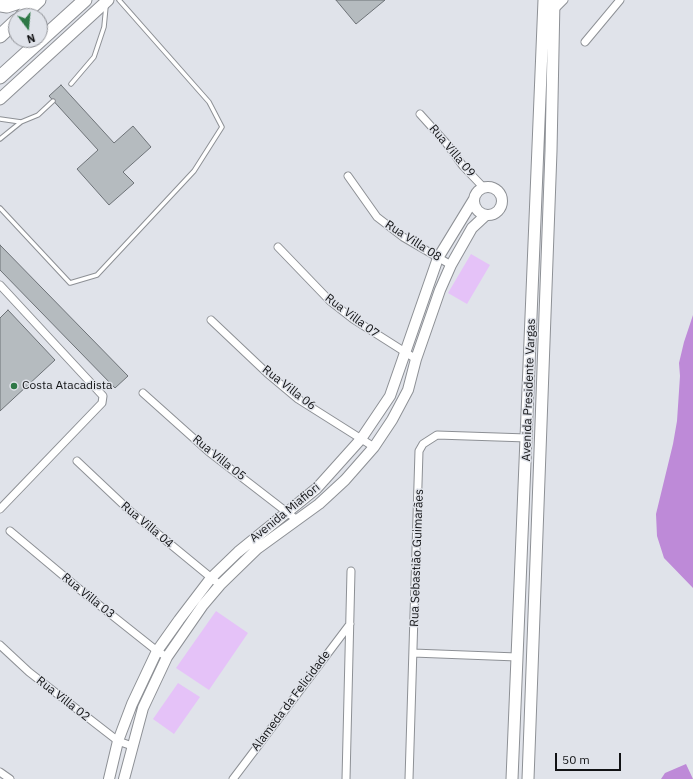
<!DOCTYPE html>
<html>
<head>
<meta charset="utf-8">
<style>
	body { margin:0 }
	#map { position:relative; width:693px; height:779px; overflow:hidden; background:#e0e3ea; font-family:"IBM Plex Sans",sans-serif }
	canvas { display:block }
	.north { position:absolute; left:8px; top:8px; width:40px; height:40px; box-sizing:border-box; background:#e0e3ea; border:1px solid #8d8f94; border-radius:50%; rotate:164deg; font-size:11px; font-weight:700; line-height:16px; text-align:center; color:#111214 }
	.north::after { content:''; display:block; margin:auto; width:14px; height:18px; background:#2e7846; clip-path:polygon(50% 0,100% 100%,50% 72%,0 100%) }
	.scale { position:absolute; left:555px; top:753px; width:66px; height:18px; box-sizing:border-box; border:2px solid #111214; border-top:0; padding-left:5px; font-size:12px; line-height:14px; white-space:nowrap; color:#111214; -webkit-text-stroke:3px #e0e3ea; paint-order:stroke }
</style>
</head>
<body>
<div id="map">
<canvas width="693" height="779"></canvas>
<div class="north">N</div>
<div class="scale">50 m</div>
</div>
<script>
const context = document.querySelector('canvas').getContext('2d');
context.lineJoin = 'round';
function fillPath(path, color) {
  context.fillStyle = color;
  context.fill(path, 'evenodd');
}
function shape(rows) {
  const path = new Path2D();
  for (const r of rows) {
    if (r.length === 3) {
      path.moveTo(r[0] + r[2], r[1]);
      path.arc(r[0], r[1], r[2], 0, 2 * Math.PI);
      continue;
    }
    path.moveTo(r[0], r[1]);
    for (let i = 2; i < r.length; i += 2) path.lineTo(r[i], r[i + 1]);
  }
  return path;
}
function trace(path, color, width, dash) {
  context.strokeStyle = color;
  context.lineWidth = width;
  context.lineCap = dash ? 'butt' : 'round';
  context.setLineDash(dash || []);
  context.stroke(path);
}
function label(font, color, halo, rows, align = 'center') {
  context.font = font + ' "IBM Plex Sans",sans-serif';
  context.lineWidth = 3;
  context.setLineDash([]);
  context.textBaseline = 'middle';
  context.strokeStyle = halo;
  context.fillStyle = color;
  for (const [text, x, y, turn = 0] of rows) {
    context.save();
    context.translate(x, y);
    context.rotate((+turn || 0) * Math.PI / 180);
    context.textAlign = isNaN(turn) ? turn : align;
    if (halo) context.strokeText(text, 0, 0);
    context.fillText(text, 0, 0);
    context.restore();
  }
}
fillPath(shape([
	[471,254,490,265,467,304,448,293],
	[216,611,248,633,209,690,176,668],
	[178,683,200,697,174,734,153,719]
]), '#e5c2f8');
fillPath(shape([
	[693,315,693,588,664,558,657,536,656,514,673,444,677,421,680,376,679,363,684,342],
	[686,764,693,779,661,779,665,773]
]), '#be8ad8');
const building = shape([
	[336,0,385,0,356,24,336,0],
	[61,85,114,143,133,126,151,147,123,172,134,183,109,205,77,169,98,150,49,96,61,85],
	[0,245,128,376,115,388,0,270,0,245],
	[8,310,55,360,0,411,0,318,8,310]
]);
fillPath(building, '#b5bbbf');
trace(building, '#6d7277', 1);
const lane = shape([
	[71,84,94,57,104,27,106,6],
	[0,119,21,122,38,115,53,101],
	[0,139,21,122],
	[0,208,70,283,97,275,194,171,222,127,209,102,119,0]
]);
const street = shape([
	[554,10,564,0],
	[585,42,620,0],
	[420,114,447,144,463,166,484,188],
	[348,176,377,217,403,237,451,265],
	[278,247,330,301,353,319,416,359],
	[0,285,103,396,102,403,0,509],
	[211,320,267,373,298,399,374,447],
	[143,393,209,452,297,520],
	[77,461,130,511,220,585],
	[10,531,84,593,157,651,167,657],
	[0,645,29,672,118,741,132,746],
	[413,653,517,657],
	[0,772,10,779],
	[233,779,350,624],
	[346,779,351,571],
	[409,779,419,451,423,444,437,435,527,438]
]);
const secondary = shape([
	[488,201,14],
	[109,779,118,741,132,704,157,651,179,620,211,578,238,552,317,488,361,439,390,396,438,258,474,199],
	[124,779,143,708,167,657,203,605,220,585,257,549,319,504,345,480,374,447,392,420,408,390,416,359,440,290,451,265,472,228,486,215]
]);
const primary = shape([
	[0,99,108,0],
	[512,779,544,0],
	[528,779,551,151,554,0]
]);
const highway = shape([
	[0,5,7,6,25,0],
	[22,16,39,0],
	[0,36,16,21],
	[0,77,85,0]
]);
trace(lane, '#8d9095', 5.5);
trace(street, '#8d9095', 9);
trace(secondary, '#8d9095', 12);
trace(primary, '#8d9095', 13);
trace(highway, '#8d9095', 15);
trace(lane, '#fff', 3.5);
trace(street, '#fff', 7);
trace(secondary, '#fff', 10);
trace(primary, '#fff', 11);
trace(highway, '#fff', 13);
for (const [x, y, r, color] of [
	[14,386,4,"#2e7846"]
]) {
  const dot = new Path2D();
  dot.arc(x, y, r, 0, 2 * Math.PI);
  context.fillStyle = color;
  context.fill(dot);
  trace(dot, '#e0e3ea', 1.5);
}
label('12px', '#111214', '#e0e3ea', [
	["Rua Villa 09",452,151,50],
	["Rua Villa 08",413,241,33],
	["Rua Villa 07",352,316,37],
	["Rua Villa 06",289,388,38],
	["Avenida Presidente Vargas",529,390,-88],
	["Rua Villa 05",219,458,39],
	["Avenida Miafiori",285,513,-39],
	["Rua Villa 04",147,525,40],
	["Rua Sebastião Guimarães",417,558,-88],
	["Rua Villa 03",88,596,39],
	["Rua Villa 02",63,699,38],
	["Alameda da Felicidade",291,701,-53]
]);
label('12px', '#111214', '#e0e3ea', [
	["Costa Atacadista",22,386]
], 'left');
</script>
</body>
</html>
